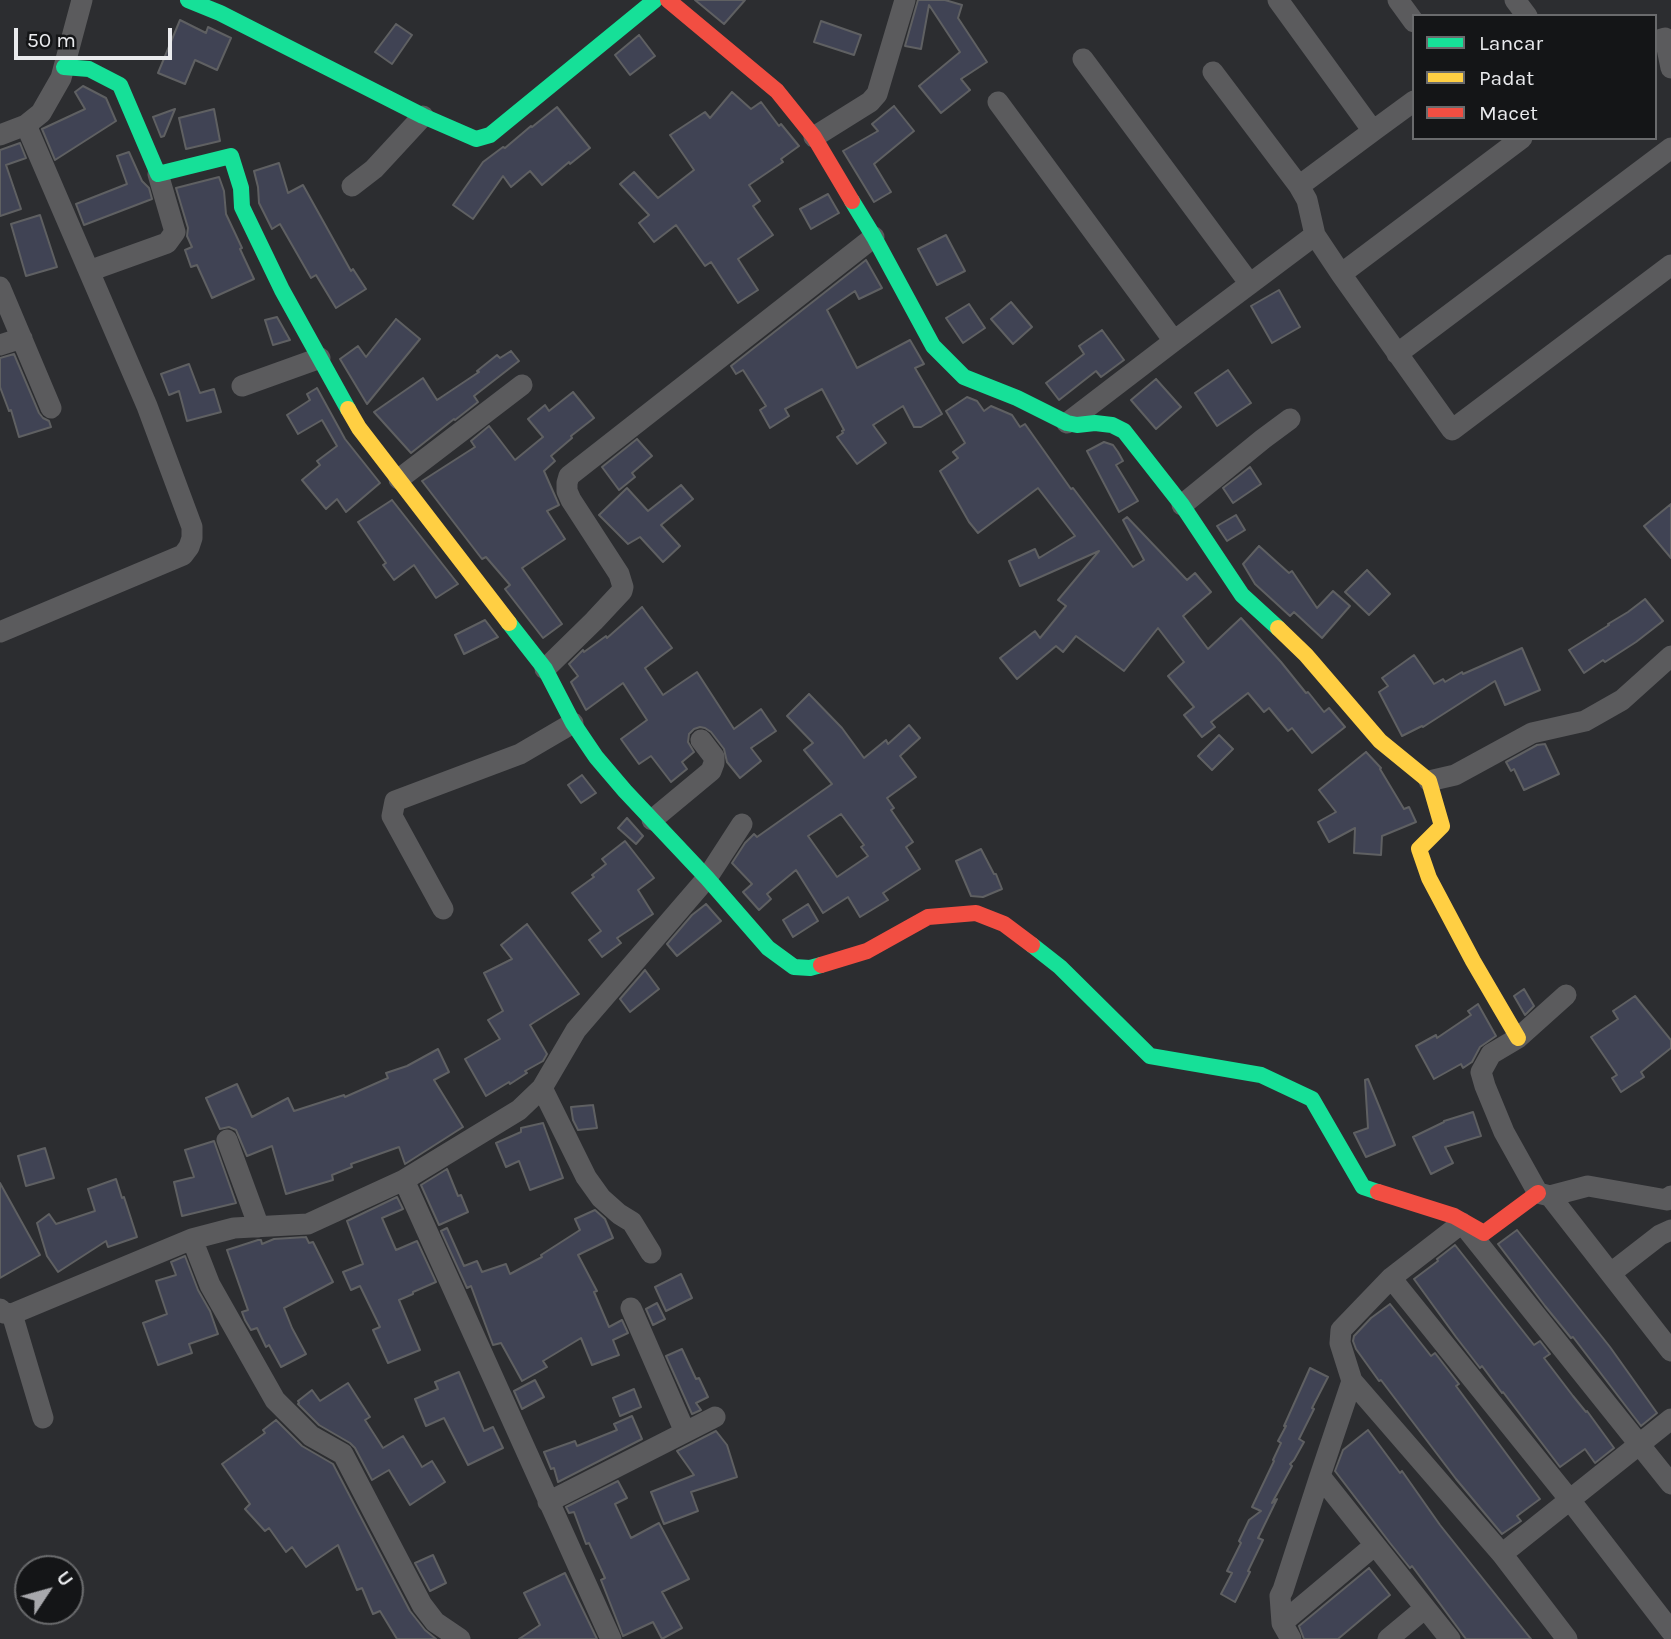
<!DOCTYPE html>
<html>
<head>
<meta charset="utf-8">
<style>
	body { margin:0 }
	#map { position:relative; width:1671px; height:1639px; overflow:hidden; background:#2c2d30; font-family:Karla,sans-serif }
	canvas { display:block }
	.legend { position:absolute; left:1412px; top:14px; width:245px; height:126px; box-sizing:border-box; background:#141517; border:2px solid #6a6b6d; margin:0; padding:9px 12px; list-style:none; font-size:21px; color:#eaebee }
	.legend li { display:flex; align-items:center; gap:14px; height:35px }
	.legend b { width:35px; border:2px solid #6a6b6d }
	.north { position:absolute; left:14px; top:1555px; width:70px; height:70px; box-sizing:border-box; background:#141517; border:2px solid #6a6b6d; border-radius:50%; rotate:54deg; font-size:19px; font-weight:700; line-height:28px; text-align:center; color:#eaebee }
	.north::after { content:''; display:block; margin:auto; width:24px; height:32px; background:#a8a8ac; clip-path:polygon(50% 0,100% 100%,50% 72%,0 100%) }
	.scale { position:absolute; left:14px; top:28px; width:158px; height:32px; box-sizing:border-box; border:4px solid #eaebee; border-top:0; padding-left:9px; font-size:21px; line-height:24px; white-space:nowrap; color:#eaebee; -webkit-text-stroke:5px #141517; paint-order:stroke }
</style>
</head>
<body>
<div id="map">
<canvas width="1671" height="1639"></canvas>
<ul class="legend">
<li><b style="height:9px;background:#16e098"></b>Lancar</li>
<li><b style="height:9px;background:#ffcf43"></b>Padat</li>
<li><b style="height:9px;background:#f24e42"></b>Macet</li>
</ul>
<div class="north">U</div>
<div class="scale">50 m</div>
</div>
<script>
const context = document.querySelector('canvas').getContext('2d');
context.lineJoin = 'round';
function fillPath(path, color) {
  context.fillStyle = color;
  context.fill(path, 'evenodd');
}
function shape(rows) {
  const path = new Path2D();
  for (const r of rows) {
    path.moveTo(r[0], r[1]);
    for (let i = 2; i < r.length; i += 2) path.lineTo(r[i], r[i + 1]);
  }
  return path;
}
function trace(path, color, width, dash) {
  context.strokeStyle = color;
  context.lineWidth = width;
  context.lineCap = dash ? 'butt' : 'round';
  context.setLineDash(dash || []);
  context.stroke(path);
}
const building = shape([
	[695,0,745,0,724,24,695,0],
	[918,0,945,0,962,5,958,18,987,62,961,79,970,90,941,113,919,86,960,52,929,5,921,49,905,46,918,0],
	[180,20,206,33,208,27,231,38,217,70,195,60,185,84,158,73,180,20],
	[821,21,861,35,854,55,814,42,821,21],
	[396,24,412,35,392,64,375,52,396,24],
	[639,35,655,56,630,75,615,55,639,35],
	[83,86,106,98,116,121,55,160,42,129,85,109,75,92,83,86],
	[732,92,751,109,761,102,779,126,781,124,799,146,781,159,783,162,749,185,760,201,753,206,773,235,738,259,758,290,738,303,711,262,705,266,676,225,654,242,639,223,649,215,620,184,634,172,658,198,694,170,670,135,705,112,710,118,732,92],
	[894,106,914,131,874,164,891,192,874,202,843,151,878,131,872,124,894,106],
	[557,107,590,148,570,164,569,162,542,185,530,171,511,187,503,176,473,219,453,205,483,162,503,147,505,148,531,126,532,127,557,107],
	[175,109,164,136,161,137,153,117,175,109],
	[214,109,220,141,186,149,179,118,214,109],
	[20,143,26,158,6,165,21,209,0,216,0,150,20,143],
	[129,152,142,181,149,188,152,199,84,225,76,204,127,184,117,156,129,152],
	[279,163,288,193,303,185,351,271,353,269,366,289,336,308,316,275,311,278,280,224,272,229,259,203,258,187,254,171,279,163],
	[219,177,224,191,226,214,242,248,240,249,254,279,212,298,197,265,191,267,185,250,192,247,187,236,188,228,176,188,219,177],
	[828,194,839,213,811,229,800,209,828,194],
	[40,215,57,267,26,276,11,224,40,215],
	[946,235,965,271,937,285,918,249,946,235],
	[866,260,882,288,859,299,855,291,827,310,857,368,910,340,924,364,915,368,942,414,921,427,914,427,903,406,873,425,886,443,857,464,837,437,843,433,842,431,844,430,822,389,785,409,789,416,770,428,760,410,766,406,743,370,736,374,731,366,866,260],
	[1279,290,1300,327,1272,343,1251,306,1279,290],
	[1011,302,1032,327,1013,344,991,319,1011,302],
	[969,304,985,328,963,343,946,318,969,304],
	[277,317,290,340,273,345,265,320,277,317],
	[396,319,420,339,367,404,340,359,358,346,366,357,396,319],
	[1102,330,1124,360,1101,377,1096,371,1059,400,1046,383,1084,354,1079,346,1102,330],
	[511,351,519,361,474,396,478,402,455,420,454,419,411,453,374,412,423,378,437,400,479,372,477,371,497,355,500,358,511,351],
	[14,354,39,413,43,418,49,421,51,427,19,437,11,410,9,411,0,387,0,358,14,354],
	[189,364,200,393,214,389,221,412,187,421,179,391,169,395,161,374,189,364],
	[1228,370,1251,403,1217,426,1195,393,1228,370],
	[1156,379,1181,407,1156,429,1131,400,1156,379],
	[317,388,345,439,380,483,346,512,337,499,326,509,302,480,320,465,317,461,337,446,322,420,298,434,287,415,310,400,307,394,317,388],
	[573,392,594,418,571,436,572,438,551,456,555,461,544,471,559,505,547,511,565,539,522,568,562,624,543,638,505,589,510,585,486,557,482,559,422,481,475,447,471,441,489,426,515,460,543,437,528,419,545,405,549,411,573,392],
	[967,397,977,401,984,411,991,406,1012,415,1020,427,1025,424,1071,489,1073,488,1133,567,1144,560,1123,520,1127,517,1187,580,1195,573,1211,592,1183,616,1208,649,1241,618,1281,662,1306,693,1308,692,1324,712,1329,708,1345,727,1312,753,1292,728,1288,731,1269,708,1264,712,1248,693,1211,722,1215,727,1202,737,1184,715,1194,707,1168,676,1184,662,1158,628,1124,671,1076,636,1063,652,1056,646,1017,679,1000,658,1035,631,1040,638,1066,606,1058,600,1099,551,1020,586,1009,561,1035,549,1039,558,1075,536,1038,488,978,533,969,522,940,471,958,458,953,452,965,443,946,411,967,397],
	[637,439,652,456,632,473,635,477,619,490,602,467,637,439],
	[1104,442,1113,445,1118,452,1123,461,1116,465,1138,501,1119,512,1087,451,1104,442],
	[1250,467,1261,484,1233,503,1223,488,1250,467],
	[681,485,693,499,661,525,680,546,663,562,640,537,628,544,599,515,627,488,648,511,681,485],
	[392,500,458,584,436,598,414,565,394,580,383,565,386,563,358,522,392,500],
	[1671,504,1671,558,1644,526,1671,504],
	[1236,515,1245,530,1227,541,1217,526,1236,515],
	[1259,546,1289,573,1292,571,1317,608,1333,591,1350,606,1322,638,1294,612,1290,616,1255,584,1243,564,1259,546],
	[1367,570,1390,594,1369,615,1345,592,1367,570],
	[1645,599,1663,621,1636,642,1605,662,1603,660,1584,673,1569,650,1609,625,1608,624,1628,612,1645,599],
	[642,607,672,648,645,668,663,695,697,672,734,729,761,709,776,731,751,748,761,761,740,778,727,762,724,749,711,732,705,728,700,727,694,729,689,734,688,742,694,752,682,762,687,769,671,782,651,756,639,764,621,739,647,720,623,683,586,710,571,682,578,676,569,664,583,650,584,652,606,636,607,638,642,607],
	[485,620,498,637,464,654,455,635,485,620],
	[1522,648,1540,690,1505,705,1495,681,1423,727,1422,726,1402,736,1379,692,1388,686,1382,678,1414,655,1434,684,1443,679,1445,682,1462,672,1463,674,1522,648],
	[809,694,842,728,864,758,886,740,888,744,909,725,920,738,900,756,916,777,887,798,894,808,891,810,913,842,906,847,920,869,883,893,888,900,860,917,848,897,823,913,796,870,767,894,771,899,759,910,743,892,752,884,732,863,745,843,754,834,757,837,832,784,804,750,813,743,787,716,809,694],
	[841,814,864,845,861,847,868,856,837,877,808,836,841,814],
	[1219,735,1233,749,1212,770,1198,756,1219,735],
	[1545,744,1559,774,1524,790,1514,769,1511,771,1506,762,1537,745,1545,744],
	[1366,752,1381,768,1380,769,1404,809,1409,807,1416,822,1382,836,1381,855,1354,853,1355,828,1329,842,1318,822,1336,812,1319,790,1366,752],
	[582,775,596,793,581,803,568,785,582,775],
	[627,818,643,836,636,844,618,828,627,818],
	[625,841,654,878,638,890,653,914,617,938,621,943,602,957,589,940,601,931,572,893,594,877,592,875,606,864,602,859,625,841],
	[981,849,994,874,996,874,1002,889,983,897,971,896,956,861,981,849],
	[706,904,721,921,677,956,667,944,692,915,706,904],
	[808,904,818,921,793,937,783,920,808,904],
	[527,924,579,994,530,1025,547,1054,543,1061,525,1071,527,1073,510,1084,509,1082,486,1096,465,1059,500,1039,488,1020,503,1011,484,973,512,959,501,945,527,924],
	[645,970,659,989,630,1012,620,999,645,970],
	[1524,989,1534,1006,1525,1015,1514,996,1524,989],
	[1635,996,1671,1040,1671,1048,1641,1072,1644,1077,1621,1092,1612,1078,1617,1075,1591,1037,1618,1019,1613,1011,1635,996],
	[1478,1004,1496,1036,1480,1047,1472,1062,1463,1068,1461,1064,1434,1079,1416,1046,1436,1035,1437,1038,1471,1015,1468,1011,1478,1004],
	[438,1049,449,1072,434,1080,463,1127,405,1164,399,1147,351,1164,352,1167,332,1175,333,1180,286,1194,272,1146,247,1156,236,1130,229,1127,220,1129,206,1098,237,1084,252,1117,288,1098,294,1111,344,1095,345,1097,388,1078,386,1073,407,1066,438,1049],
	[1368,1079,1395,1145,1366,1157,1354,1133,1368,1128,1365,1080,1368,1079],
	[593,1105,597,1128,578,1130,573,1120,571,1107,593,1105],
	[1473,1112,1481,1136,1445,1147,1453,1163,1431,1174,1413,1137,1444,1122,1444,1121,1473,1112],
	[543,1123,563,1178,530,1190,519,1161,506,1167,496,1143,521,1132,521,1128,543,1123],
	[214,1141,236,1203,182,1216,174,1182,194,1177,185,1150,214,1141],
	[45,1148,54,1178,26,1186,18,1156,45,1148],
	[447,1169,458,1196,461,1195,468,1212,439,1225,421,1185,447,1169],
	[116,1179,122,1198,124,1197,137,1237,108,1247,106,1241,58,1272,47,1256,37,1223,49,1214,56,1224,95,1211,88,1189,116,1179],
	[0,1183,40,1255,0,1278,0,1183],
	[397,1197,403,1209,382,1218,396,1250,417,1241,436,1282,413,1292,413,1294,399,1300,420,1350,388,1363,373,1330,380,1327,360,1286,351,1290,343,1272,363,1264,347,1221,397,1197],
	[595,1210,605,1219,613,1238,578,1255,597,1291,594,1292,609,1327,622,1320,628,1333,613,1340,619,1355,592,1365,581,1338,543,1361,547,1367,522,1381,501,1343,493,1345,471,1286,467,1288,441,1231,447,1228,464,1266,477,1261,482,1272,506,1264,510,1274,542,1257,541,1255,580,1230,575,1219,595,1210],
	[1517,1230,1610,1347,1657,1413,1641,1426,1573,1337,1571,1338,1545,1306,1498,1244,1517,1230],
	[306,1237,309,1243,313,1242,333,1282,284,1308,292,1328,306,1354,281,1367,269,1345,266,1347,257,1328,251,1330,245,1320,242,1312,248,1310,227,1250,258,1240,261,1240,262,1244,274,1239,306,1237],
	[1455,1245,1534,1345,1540,1341,1550,1354,1544,1358,1573,1396,1586,1412,1587,1411,1614,1448,1595,1463,1585,1449,1560,1467,1503,1392,1502,1393,1482,1366,1480,1368,1456,1337,1414,1279,1438,1261,1437,1259,1455,1245],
	[185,1256,198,1290,210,1311,218,1334,189,1344,192,1353,158,1365,143,1323,167,1314,156,1281,176,1275,171,1262,185,1256],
	[681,1274,692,1298,666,1311,655,1287,681,1274],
	[657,1303,665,1319,653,1325,646,1309,657,1303],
	[1390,1304,1431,1356,1435,1353,1459,1384,1456,1386,1540,1499,1517,1516,1521,1521,1502,1534,1456,1479,1381,1380,1379,1381,1356,1349,1353,1341,1354,1336,1371,1318,1390,1304],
	[682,1349,696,1379,699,1378,708,1397,696,1403,701,1410,692,1414,666,1356,682,1349],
	[1310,1368,1328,1377,1312,1408,1314,1409,1299,1439,1304,1442,1294,1460,1290,1464,1292,1466,1272,1503,1277,1499,1258,1538,1263,1540,1248,1571,1250,1572,1235,1602,1221,1594,1232,1573,1227,1571,1241,1543,1239,1541,1249,1520,1261,1511,1252,1507,1274,1461,1273,1460,1281,1443,1278,1441,1286,1426,1284,1426,1310,1368],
	[459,1372,484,1431,493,1427,503,1448,468,1465,444,1418,426,1426,415,1399,438,1389,435,1382,459,1372],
	[535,1380,544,1397,522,1409,514,1391,535,1380],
	[348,1383,370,1417,365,1420,383,1448,403,1436,422,1467,432,1461,445,1482,410,1505,389,1470,372,1480,355,1448,350,1443,319,1425,298,1404,299,1403,298,1401,312,1390,320,1401,348,1383],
	[634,1389,641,1407,620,1416,613,1398,634,1389],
	[632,1416,642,1439,558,1482,554,1468,551,1469,544,1452,575,1441,577,1446,617,1430,614,1424,632,1416],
	[276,1420,302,1446,333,1464,410,1611,425,1630,436,1639,397,1639,380,1611,373,1614,362,1588,357,1590,338,1545,306,1567,292,1547,286,1552,269,1528,265,1531,245,1509,250,1504,222,1464,265,1433,263,1430,276,1420],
	[1368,1430,1400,1473,1402,1471,1440,1525,1531,1639,1466,1639,1412,1566,1410,1568,1390,1543,1335,1471,1343,1450,1368,1430],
	[716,1431,727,1445,737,1477,691,1492,698,1511,664,1524,651,1492,694,1475,677,1451,716,1431],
	[618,1481,627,1498,615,1504,631,1538,659,1523,689,1579,662,1592,682,1628,662,1639,653,1622,623,1636,601,1580,605,1578,589,1543,586,1544,574,1512,569,1513,566,1507,618,1481],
	[433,1555,446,1583,430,1591,415,1563,433,1555],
	[1369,1568,1390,1595,1338,1639,1304,1639,1299,1626,1369,1568],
	[565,1573,597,1639,519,1639,540,1625,524,1593,565,1573]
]);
fillPath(building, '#404354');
trace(building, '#5f6062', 2);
trace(shape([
	[1278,0,1373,131,1299,186],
	[1398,0,1414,22],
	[1515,0,1527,16],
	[1655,41,1665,38,1671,68],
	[1083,59,1250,284],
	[1213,72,1299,186,1307,200,1315,235],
	[998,102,1174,341],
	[1373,131,1414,101],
	[0,135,26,125],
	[814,137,870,102,877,94,905,0],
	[352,186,374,169,423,116],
	[89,271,167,243,175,232,158,174],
	[1341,274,1522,138],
	[0,287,51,408],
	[0,345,22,338],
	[1397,354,1671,148],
	[242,386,320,358],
	[1067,423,1174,341,1315,235,1341,274,1452,430,1671,265],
	[399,479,522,385],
	[1182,505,1263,439,1290,419],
	[0,632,183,555,189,547,192,538,192,527,147,406,26,125,41,113,61,78,82,0],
	[545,669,594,621,622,591,623,587,619,574,571,500,567,491,567,483,569,476,874,237],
	[1429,781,1455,775,1532,733,1585,721,1622,700,1671,656],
	[652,820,711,771,714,763,714,757,701,740],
	[443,909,392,816,395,801,520,754,573,723],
	[1566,995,1518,1038,1491,1054,1481,1072,1485,1086,1504,1132,1538,1193,1550,1196,1588,1186,1667,1200,1671,1196],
	[542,1088,586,1177,601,1198,619,1214,632,1222,651,1253],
	[227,1140,259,1227],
	[404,1180,611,1639],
	[1550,1196,1671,1351],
	[192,1239,210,1285,275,1400,311,1436,343,1454,422,1605,435,1622,460,1639],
	[1611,1273,1660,1235,1671,1230],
	[1391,1278,1570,1500,1671,1631],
	[631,1308,685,1432],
	[0,1309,4,1313,12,1314,192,1239,234,1228,308,1224,404,1180,519,1110,542,1088,576,1030,707,878,742,824],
	[12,1314,43,1418],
	[1352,1381,1320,1476,1450,1639],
	[548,1502,715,1417],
	[1502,1554,1671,1419],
	[1282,1623,1375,1545],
	[1291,1639,1282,1623,1280,1596,1283,1590,1320,1476],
	[1388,1639,1424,1609],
	[1567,1639,1502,1554,1352,1381,1340,1343,1341,1330,1391,1278,1462,1223,1671,1484]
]), '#5b5b5d', 21);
trace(shape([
	[188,0,220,13,423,116,476,139,490,135,655,0],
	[64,67,89,69,120,85,158,174,231,156,241,188,242,207,282,290,348,409],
	[852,201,874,237,933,346,964,377,1017,398,1067,423,1077,425,1095,423,1112,425,1124,431,1182,505,1242,595,1278,628],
	[509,623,545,669,573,723,596,757,625,791,707,878,768,948,794,967,810,968,821,965],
	[1032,945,1060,967,1150,1056,1261,1075,1312,1099,1363,1187,1378,1192]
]), '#16e098', 16);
trace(shape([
	[348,409,359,428,509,623],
	[1278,628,1306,655,1380,741,1429,781,1442,826,1419,849,1429,878,1473,961,1518,1038]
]), '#ffcf43', 16);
trace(shape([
	[668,0,777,91,814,137,852,201],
	[821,965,867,951,928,917,976,913,1004,924,1032,945],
	[1378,1192,1454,1216,1484,1233,1538,1193]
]), '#f24e42', 16);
</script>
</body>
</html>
